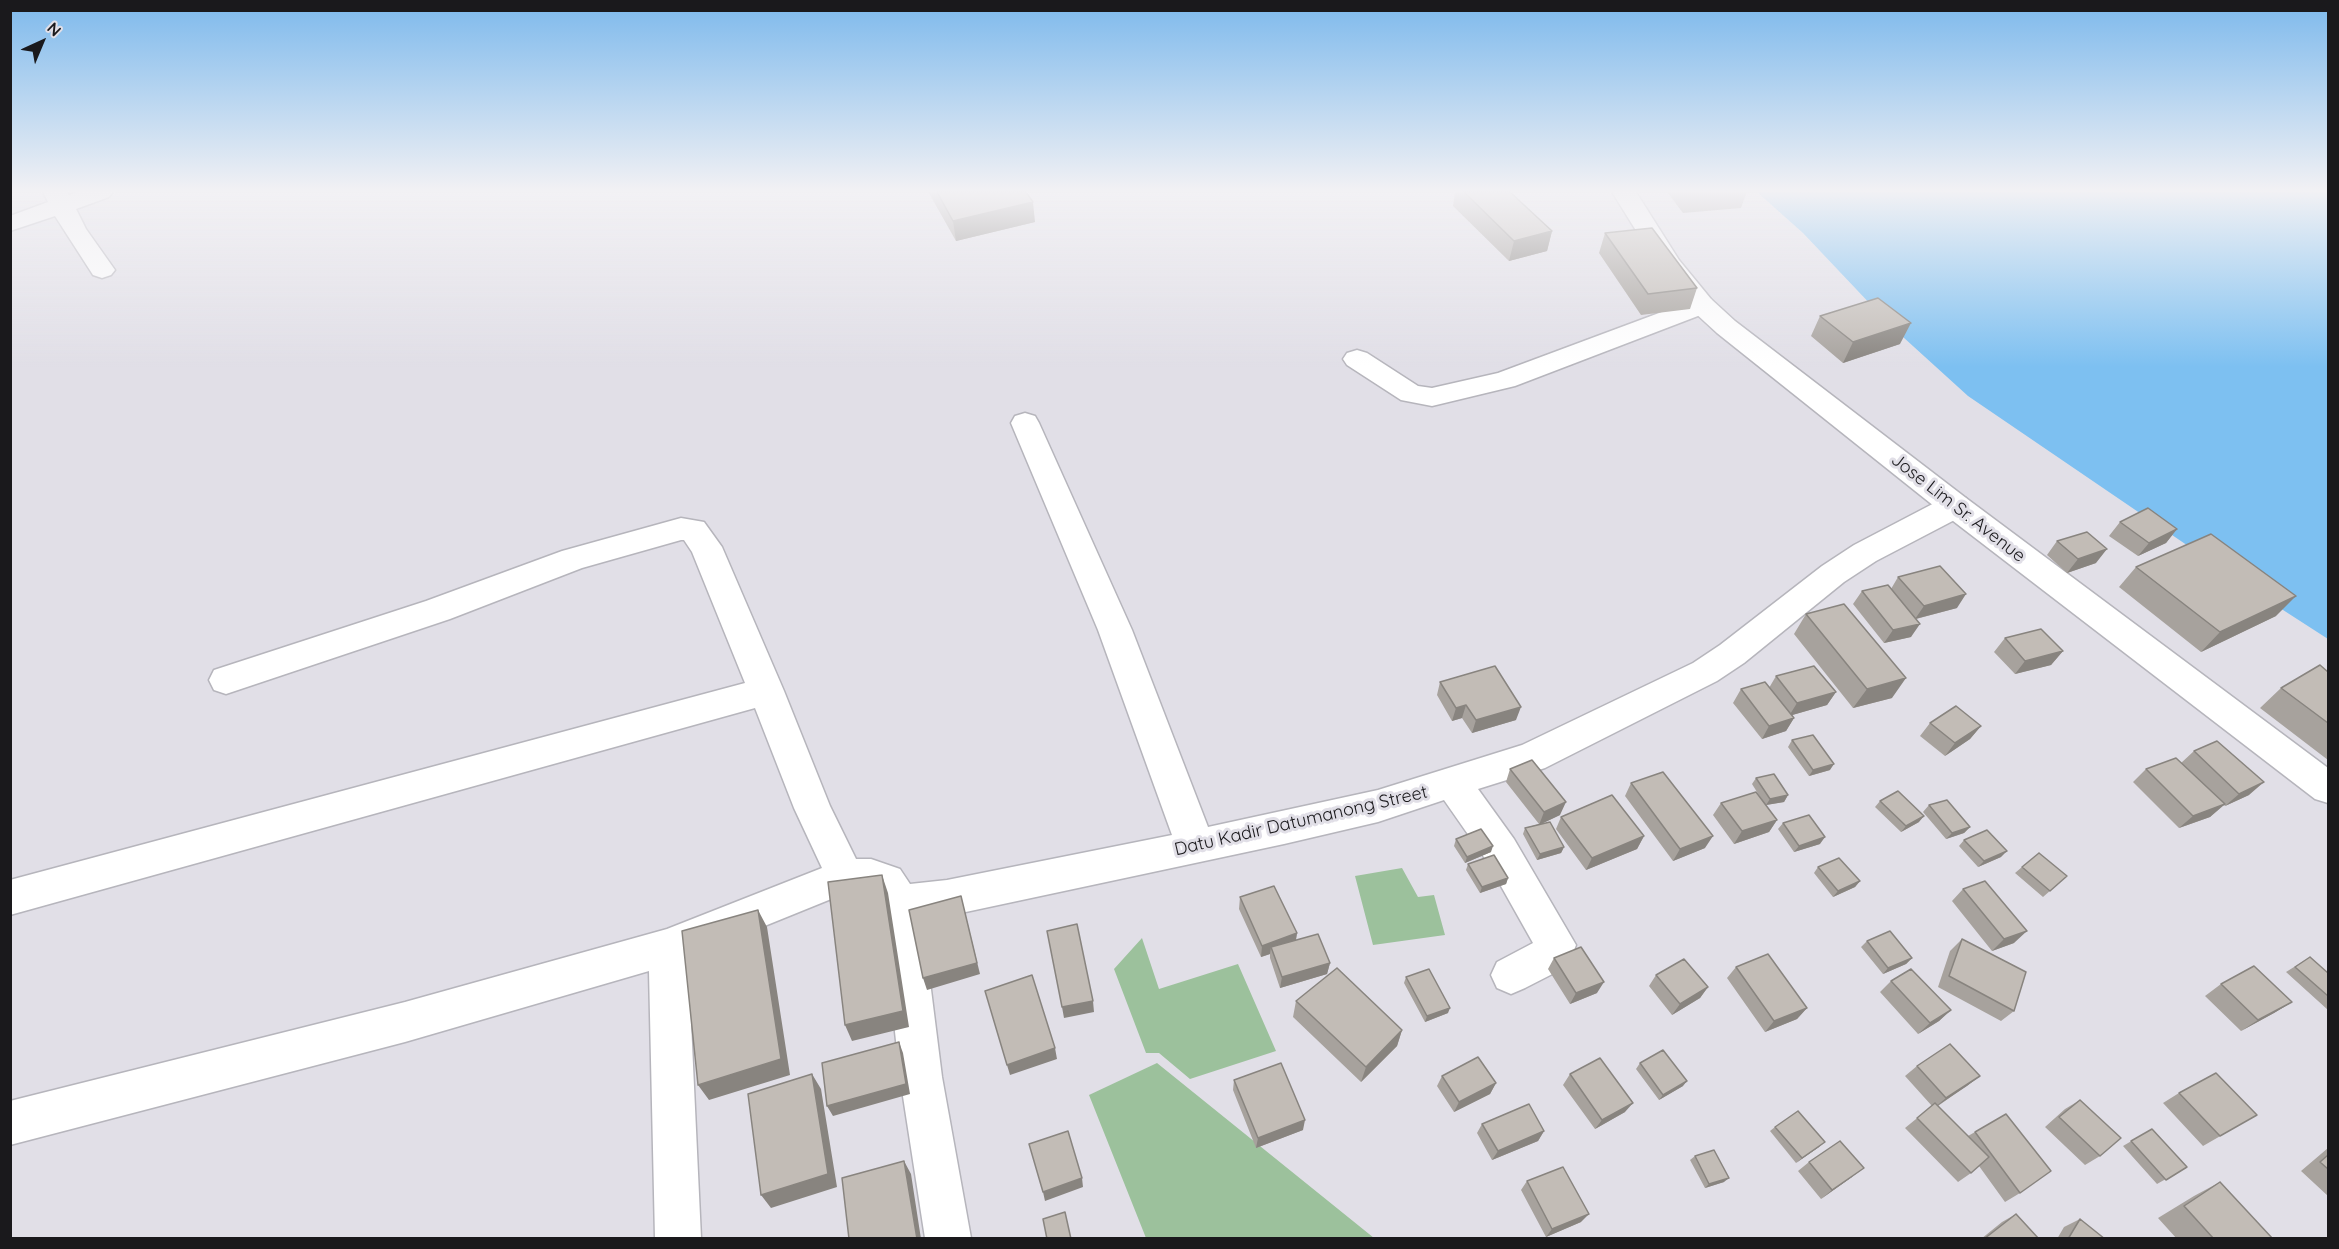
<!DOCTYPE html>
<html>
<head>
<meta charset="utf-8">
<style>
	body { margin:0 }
	#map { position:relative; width:2339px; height:1249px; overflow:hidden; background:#e1dfe7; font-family:Quicksand,sans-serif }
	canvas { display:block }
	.frame { position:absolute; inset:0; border:12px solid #1a191c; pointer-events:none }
	.north { position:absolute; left:12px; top:12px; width:60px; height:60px; -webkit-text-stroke:4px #e1dfe7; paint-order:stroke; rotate:44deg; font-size:16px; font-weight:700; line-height:24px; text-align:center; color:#1a191c }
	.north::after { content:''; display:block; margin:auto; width:21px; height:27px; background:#1a191c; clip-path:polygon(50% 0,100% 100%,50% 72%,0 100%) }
</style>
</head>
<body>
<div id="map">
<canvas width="2339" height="1249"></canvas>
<div class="frame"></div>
<div class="north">N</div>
</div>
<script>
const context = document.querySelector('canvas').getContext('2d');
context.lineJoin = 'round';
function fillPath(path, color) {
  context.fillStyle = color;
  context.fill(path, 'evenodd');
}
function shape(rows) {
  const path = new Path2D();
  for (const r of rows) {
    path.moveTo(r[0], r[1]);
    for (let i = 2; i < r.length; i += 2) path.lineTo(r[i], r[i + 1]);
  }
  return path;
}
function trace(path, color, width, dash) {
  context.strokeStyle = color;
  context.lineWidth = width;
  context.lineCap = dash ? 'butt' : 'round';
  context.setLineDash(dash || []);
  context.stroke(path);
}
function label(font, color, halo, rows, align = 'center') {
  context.font = font + ' Quicksand,sans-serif';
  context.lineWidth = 6;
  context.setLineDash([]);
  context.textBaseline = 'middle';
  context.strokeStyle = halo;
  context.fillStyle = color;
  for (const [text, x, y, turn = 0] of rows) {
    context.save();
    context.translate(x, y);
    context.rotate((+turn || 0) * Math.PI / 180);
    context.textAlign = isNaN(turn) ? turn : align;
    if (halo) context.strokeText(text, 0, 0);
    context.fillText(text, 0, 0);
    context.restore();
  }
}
fillPath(shape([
	[1402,868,1418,897,1434,895,1445,935,1373,945,1355,876],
	[1142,938,1159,989,1238,964,1276,1051,1190,1079,1159,1053,1146,1053,1114,969],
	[1157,1063,1374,1238,1146,1238,1089,1095]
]), '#9cc19c');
fillPath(shape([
	[1757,192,2328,192,2328,639,2266,599,1968,396,1892,327,1803,233]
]), '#7dc0f1');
const minor = shape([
	[43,192,67,192,69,195,77,192,113,192,109,197,76,209,86,229,115,270,111,275,102,278,93,275,55,216,10,231,10,216,48,202,43,192],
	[1702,297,1711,299,1715,305,1711,311,1515,386,1432,406,1401,400,1347,365,1343,359,1347,353,1357,350,1367,353,1418,386,1432,388,1498,373,1702,297],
	[1025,413,1035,416,1039,423,1132,630,1208,827,1378,790,1522,745,1693,663,1720,645,1822,566,1854,545,1944,498,1955,495,1966,498,1970,506,1966,514,1876,561,1844,582,1744,663,1717,681,1545,768,1478,789,1514,839,1576,945,1568,966,1525,988,1511,994,1497,988,1491,975,1497,962,1533,943,1488,863,1444,800,1378,822,1284,844,947,916,922,918,942,1077,971,1238,925,1238,900,1077,881,905,871,893,846,893,688,957,701,1238,655,1238,649,971,405,1042,10,1145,10,1101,405,1002,667,929,822,868,794,808,755,708,10,915,10,880,745,683,692,552,684,540,681,540,582,568,450,619,226,694,214,690,209,680,214,670,426,601,562,551,681,518,704,522,722,547,784,691,830,806,856,859,871,859,900,869,910,884,947,880,1172,835,1098,630,1011,423,1015,416,1025,413]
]);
const major = shape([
	[1612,192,1636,192,1679,260,1711,299,1735,321,1966,498,2328,768,2328,803,2315,799,1944,514,1717,333,1693,311,1660,269,1612,192]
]);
trace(minor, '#b6b5bc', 3);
trace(major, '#b6b5bc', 3);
fillPath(minor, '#fff');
fillPath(major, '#fff');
fillPath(shape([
	[929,192,1026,192,1035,222,956,241,930,195],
	[1455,192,1510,192,1552,231,1547,251,1509,261,1453,206],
	[1667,192,1747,192,1741,208,1683,213],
	[1605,233,1697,288,1690,309,1641,315,1599,253],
	[1820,316,1900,344,1843,363,1811,336],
	[2120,522,2177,529,2166,543,2138,556,2109,536],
	[2057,541,2096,563,2067,573,2047,555],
	[2136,567,2276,616,2201,652,2119,587],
	[1898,577,1957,608,1916,619,1911,637,1884,643,1853,604,1862,591,1891,589],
	[1806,614,1892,698,1853,708,1794,634],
	[2005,638,2063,651,2051,665,2015,674,1994,652],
	[2328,672,2328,760,2260,708,2281,688],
	[1776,676,1836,692,1827,705,1792,715,1794,718,1786,731,1762,739,1733,703,1741,689,1769,688],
	[1440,682,1516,720,1472,733,1462,718,1452,721,1437,695],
	[1930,723,1981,726,1970,739,1945,756,1920,736],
	[1792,740,1830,770,1809,776,1788,747],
	[2194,751,2249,795,2225,806,2224,805,2210,817,2179,828,2133,782,2146,769,2181,763],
	[1510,769,1560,815,1541,824,1564,847,1561,853,1537,860,1523,834,1525,828,1539,824,1506,782],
	[1756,778,1788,795,1784,802,1766,805,1777,820,1769,832,1734,844,1713,815,1721,803,1762,800,1752,784],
	[1631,783,1705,848,1673,861,1625,796],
	[1880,801,1919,822,1901,832,1875,807],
	[1929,805,1970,827,1964,833,1946,839,1923,812],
	[1561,817,1644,836,1637,849,1586,870,1556,829],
	[1783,823,1820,844,1794,852,1778,829],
	[1456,839,1491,852,1465,863,1454,846],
	[1964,840,2001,857,1978,867,1959,846],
	[1468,864,1508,878,1506,884,1480,893,1466,870],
	[1818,867,1860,881,1855,887,1833,897,1814,873],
	[2022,867,2067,876,2043,897,2015,873],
	[1963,889,2014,943,1992,951,1952,901],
	[1240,897,1297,933,1296,940,1330,963,1327,974,1280,988,1270,958,1270,954,1261,957,1239,909],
	[1962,939,2014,1011,2001,1021,1938,987,1950,951],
	[1867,941,1912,958,1906,964,1883,974,1861,947],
	[2310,957,2328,973,2328,1010,2286,972],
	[1554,958,1597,993,1570,1004,1548,969],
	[1736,967,1807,1008,1797,1019,1765,1032,1727,978],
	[1656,975,1708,987,1700,998,1672,1015,1649,986],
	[1406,977,1448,1013,1425,1022,1404,983],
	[1891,981,1951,1010,1939,1021,1918,1034,1880,992],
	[2221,984,2292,1002,2274,1013,2241,1031,2205,996],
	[1296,1001,1402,1030,1397,1046,1361,1082,1293,1017],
	[1640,1063,1683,1086,1659,1100,1636,1069],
	[1917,1066,1980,1076,1938,1106,1968,1136,1975,1132,2020,1193,2005,1202,1979,1166,1971,1173,1958,1182,1905,1128,1932,1106,1905,1076],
	[1570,1074,1625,1112,1595,1129,1563,1085],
	[1442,1076,1496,1083,1490,1094,1454,1112,1437,1086],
	[1234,1080,1303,1130,1256,1148,1233,1090],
	[2179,1093,2257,1115,2203,1146,2163,1103],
	[2080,1100,2100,1156,2085,1165,2045,1127,2065,1109],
	[1482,1124,1544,1131,1538,1141,1492,1160,1477,1133],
	[1775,1127,1819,1147,1796,1163,1770,1131],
	[2152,1129,2187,1167,2157,1184,2123,1146],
	[2328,1148,2328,1196,2301,1171],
	[1695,1156,1724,1182,1705,1188,1690,1160],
	[1809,1162,1852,1177,1821,1199,1798,1171],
	[1527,1181,1581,1222,1546,1237,1521,1190],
	[2220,1182,2273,1239,2177,1239,2158,1218,2194,1196],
	[2016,1214,2039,1239,1981,1239,2002,1222],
	[2080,1219,2105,1239,2057,1239,2064,1227]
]), '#a7a29d');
fillPath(shape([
	[1033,202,1035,222,956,241,953,221],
	[1552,231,1547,251,1509,261,1514,241],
	[1911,323,1900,344,1843,363,1853,342],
	[2177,529,2166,543,2138,556,2149,543],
	[2107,549,2096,563,2067,573,2078,559],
	[1966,594,1957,608,1915,619,1924,606],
	[2296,596,2276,616,2201,652,2220,632],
	[1920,624,1911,637,1884,643,1893,630],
	[2063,651,2051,665,2015,674,2025,661],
	[1906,678,1892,698,1853,708,1867,689],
	[1836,692,1827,705,1789,716,1797,703],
	[1466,705,1462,718,1452,721,1456,708],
	[1521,707,1516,720,1472,733,1476,720],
	[1794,718,1786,731,1762,739,1769,726],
	[1981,726,1970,739,1945,756,1955,743],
	[1834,764,1830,770,1809,776,1813,770],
	[2264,782,2249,795,2225,806,2239,794],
	[1788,795,1784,802,1766,805,1770,799],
	[1566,802,1560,815,1539,825,1544,812],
	[2225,804,2210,817,2179,828,2193,816],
	[1924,816,1919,822,1901,832,1906,826],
	[1777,820,1769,832,1734,844,1742,831],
	[1970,827,1964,833,1946,839,1952,833],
	[1644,836,1637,849,1586,870,1592,858],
	[1713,836,1705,848,1673,861,1680,849],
	[1825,837,1820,844,1794,852,1799,846],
	[1493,846,1491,852,1465,863,1467,857],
	[1564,847,1561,853,1537,860,1540,854],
	[2007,851,2001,857,1978,867,1984,861],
	[882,875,888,893,909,1027,852,1041,845,1025],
	[1508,878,1506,884,1480,893,1482,887],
	[1860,881,1855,887,1833,897,1838,891],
	[961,896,980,974,927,990,923,978],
	[758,910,767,927,790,1075,709,1100,698,1085],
	[2027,931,2014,943,1992,951,2004,939],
	[1297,933,1295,945,1271,947,1270,954,1261,957,1262,946],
	[1912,958,1906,964,1883,974,1888,968],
	[1330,963,1327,974,1280,988,1282,977],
	[1604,982,1597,993,1570,1004,1576,993],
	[1708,987,1700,998,1672,1015,1680,1004],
	[1093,1001,1094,1012,1064,1018,1062,1007],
	[2292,1002,2274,1013,2241,1031,2258,1020],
	[1450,1008,1448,1013,1425,1022,1427,1016],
	[1807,1008,1797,1019,1765,1032,1774,1021],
	[1951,1010,1939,1021,1918,1034,1930,1023],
	[1402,1030,1397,1046,1361,1082,1366,1067],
	[899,1042,903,1053,910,1094,833,1116,827,1106],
	[1055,1048,1057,1059,1010,1075,1007,1065],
	[812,1074,821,1089,837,1187,771,1208,761,1195],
	[1980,1076,1967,1086,1934,1108,1946,1098],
	[1687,1081,1683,1086,1659,1100,1663,1095],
	[1496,1083,1490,1094,1454,1112,1459,1102],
	[1633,1103,1625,1112,1595,1129,1602,1120],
	[1305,1120,1303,1130,1256,1148,1258,1138],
	[1544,1131,1538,1141,1492,1160,1498,1151],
	[1825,1142,1819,1147,1796,1163,1802,1158],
	[904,1161,911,1174,921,1239,917,1239],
	[1864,1168,1852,1177,1821,1199,1832,1190],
	[1082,1178,1083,1187,1045,1201,1043,1192],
	[1729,1178,1724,1182,1705,1188,1709,1184],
	[1589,1214,1581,1222,1546,1237,1552,1229]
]), '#88847f');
const building = shape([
	[937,192,1026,192,1033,202,953,221,937,192],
	[1464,192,1510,192,1552,231,1514,241,1464,192],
	[1652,228,1697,288,1648,294,1605,233,1652,228],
	[1878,298,1911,323,1853,342,1820,316,1878,298],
	[2148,508,2177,529,2149,543,2120,522,2148,508],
	[2087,532,2107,549,2078,559,2057,541,2087,532],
	[2211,534,2296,596,2220,632,2136,567,2211,534],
	[1940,566,1966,594,1924,606,1898,577,1940,566],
	[1888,585,1920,624,1893,630,1862,591,1888,585],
	[1844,604,1906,678,1867,689,1806,614,1844,604],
	[2041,629,2063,651,2025,661,2005,638,2041,629],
	[2320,665,2328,672,2328,723,2281,688,2320,665],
	[1495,666,1521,707,1476,720,1466,705,1456,708,1440,682,1495,666],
	[1814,666,1836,692,1797,703,1776,676,1814,666],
	[1765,682,1794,718,1769,726,1741,689,1765,682],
	[1956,706,1981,726,1955,743,1930,723,1956,706],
	[1813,735,1834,764,1813,770,1792,740,1813,735],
	[2217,741,2264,782,2239,794,2194,751,2217,741],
	[2176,758,2225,804,2193,816,2146,769,2176,758],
	[1532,760,1566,802,1544,812,1510,769,1532,760],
	[1663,772,1713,836,1680,849,1631,783,1663,772],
	[1774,774,1788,795,1770,799,1756,778,1774,774],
	[1898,791,1924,816,1906,826,1880,801,1898,791],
	[1756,792,1777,820,1742,831,1721,803,1756,792],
	[1612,795,1644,836,1592,858,1561,817,1612,795],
	[1947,800,1970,827,1952,833,1929,805,1947,800],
	[1809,815,1825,837,1799,846,1783,823,1809,815],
	[1550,822,1564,847,1540,854,1525,828,1550,822],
	[1481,829,1493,846,1467,857,1456,839,1481,829],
	[1987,830,2007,851,1984,861,1964,840,1987,830],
	[2039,853,2067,876,2050,891,2022,867,2039,853],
	[1494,855,1508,878,1482,887,1468,864,1494,855],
	[1839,858,1860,881,1838,891,1818,867,1839,858],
	[882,875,903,1011,845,1025,828,882,882,875],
	[1985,881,2027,931,2004,939,1963,889,1985,881],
	[1274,886,1297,933,1262,946,1240,897,1274,886],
	[961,896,977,963,923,978,909,910,961,896],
	[758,910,781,1059,698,1085,682,931,758,910],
	[1077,924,1093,1001,1062,1007,1047,931,1077,924],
	[1890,931,1912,958,1888,968,1867,941,1890,931],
	[1318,934,1330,963,1282,977,1271,947,1318,934],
	[1962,939,2026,972,2014,1011,1949,976,1962,939],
	[1581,947,1604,982,1576,993,1554,958,1581,947],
	[1768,954,1807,1008,1774,1021,1736,967,1768,954],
	[2310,957,2328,973,2328,996,2295,967,2310,957],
	[1684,959,1708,987,1680,1004,1656,975,1684,959],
	[2254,966,2292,1002,2258,1020,2221,984,2254,966],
	[1337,968,1402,1030,1366,1067,1296,1001,1337,968],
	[1429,969,1450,1008,1427,1016,1406,977,1429,969],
	[1911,969,1951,1010,1930,1023,1891,981,1911,969],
	[1032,975,1055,1048,1007,1065,985,991,1032,975],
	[899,1042,906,1084,827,1106,822,1063,899,1042],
	[1950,1044,1980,1076,1946,1098,1917,1066,1950,1044],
	[1663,1050,1687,1081,1663,1095,1640,1063,1663,1050],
	[1478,1057,1496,1083,1459,1102,1442,1076,1478,1057],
	[1600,1058,1633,1103,1602,1120,1570,1074,1600,1058],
	[1281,1063,1305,1120,1258,1138,1234,1080,1281,1063],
	[2216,1073,2257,1115,2220,1136,2179,1093,2216,1073],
	[812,1074,828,1174,761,1195,748,1094,812,1074],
	[2080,1100,2121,1138,2100,1156,2059,1117,2080,1100],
	[1935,1103,1989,1157,1971,1173,1917,1118,1935,1103],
	[1529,1104,1544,1131,1498,1151,1482,1124,1529,1104],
	[1798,1111,1825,1142,1802,1158,1775,1127,1798,1111],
	[2006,1114,2051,1171,2020,1193,1975,1132,2006,1114],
	[2152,1129,2187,1167,2166,1180,2131,1141,2152,1129],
	[1068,1131,1082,1178,1043,1192,1029,1144,1068,1131],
	[1840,1141,1864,1168,1832,1190,1809,1162,1840,1141],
	[1714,1150,1729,1178,1709,1184,1695,1156,1714,1150],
	[2328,1155,2328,1169,2320,1162,2328,1155],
	[904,1161,917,1239,849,1239,842,1178,904,1161],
	[1563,1167,1589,1214,1552,1229,1527,1181,1563,1167],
	[2220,1182,2273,1239,2214,1239,2184,1206,2220,1182],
	[1065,1212,1071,1239,1047,1239,1043,1219,1065,1212],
	[2016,1214,2039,1239,1984,1239,2016,1214],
	[2080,1219,2105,1239,2068,1239,2080,1219]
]);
fillPath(building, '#c2bcb6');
trace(building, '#88847f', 1.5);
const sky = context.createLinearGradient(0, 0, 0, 367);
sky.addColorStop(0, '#7db9ec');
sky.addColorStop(0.52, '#f2f1f4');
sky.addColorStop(1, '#f2f1f400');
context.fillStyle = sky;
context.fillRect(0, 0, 2339, 367);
label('18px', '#1a191c', '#e1dfe7', [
	["Jose Lim Sr. Avenue",1958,508,38],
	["Datu Kadir Datumanong Street",1301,821,-13]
]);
</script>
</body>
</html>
